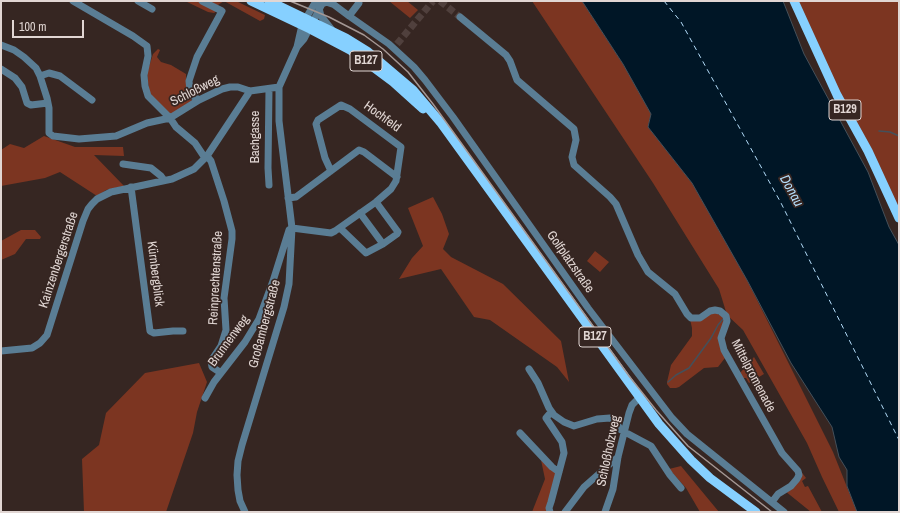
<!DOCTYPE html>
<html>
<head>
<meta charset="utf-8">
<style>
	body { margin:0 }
	#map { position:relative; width:900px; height:513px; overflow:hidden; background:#362622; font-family:"Archivo Narrow",sans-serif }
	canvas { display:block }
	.frame { position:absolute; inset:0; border:2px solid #e1d6d3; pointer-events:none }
	.scale { position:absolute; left:12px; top:20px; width:72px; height:18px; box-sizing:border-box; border:2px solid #e1d6d3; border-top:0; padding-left:5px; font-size:12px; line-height:14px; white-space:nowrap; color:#e1d6d3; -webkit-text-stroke:3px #362622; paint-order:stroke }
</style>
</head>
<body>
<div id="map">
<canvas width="900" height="513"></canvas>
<div class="frame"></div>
<div class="scale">100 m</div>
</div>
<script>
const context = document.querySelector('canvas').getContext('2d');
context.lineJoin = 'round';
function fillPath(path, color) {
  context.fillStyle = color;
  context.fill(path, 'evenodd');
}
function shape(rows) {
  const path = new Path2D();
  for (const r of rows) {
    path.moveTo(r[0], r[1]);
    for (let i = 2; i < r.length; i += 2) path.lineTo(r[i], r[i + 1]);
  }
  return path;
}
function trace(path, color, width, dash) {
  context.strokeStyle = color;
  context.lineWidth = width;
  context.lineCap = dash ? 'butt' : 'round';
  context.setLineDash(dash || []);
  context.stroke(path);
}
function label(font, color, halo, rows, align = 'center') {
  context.font = font + ' "Archivo Narrow",sans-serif';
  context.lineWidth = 3.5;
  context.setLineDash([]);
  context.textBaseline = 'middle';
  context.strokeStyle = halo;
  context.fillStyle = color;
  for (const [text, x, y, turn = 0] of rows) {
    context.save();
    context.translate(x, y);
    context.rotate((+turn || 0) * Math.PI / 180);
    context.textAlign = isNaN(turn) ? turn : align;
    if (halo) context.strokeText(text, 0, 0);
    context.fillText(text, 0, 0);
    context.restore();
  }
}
fillPath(shape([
	[185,1,236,1,265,15,264,19,260,21,224,1,218,5,218,10,214,13,208,12],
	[389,1,407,1,418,10,410,18],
	[532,1,582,1,623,64,651,114,648,127,692,183,747,280,833,452,857,512,839,512,822,477,807,443,743,330,727,315,719,289,653,183],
	[798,1,899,1,899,209,841,98],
	[158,49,160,50,157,57,161,62,171,65,186,74,186,90,192,101,171,115,154,100,149,91,147,73,153,54],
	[44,136,75,147,123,147,124,156,94,155,124,186,106,190,97,196,60,172,45,178,1,186,1,150,10,144,24,148],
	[433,197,442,214,449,234,443,249,451,257,503,284,561,341,569,382,557,367,490,320,474,317,441,269,399,279,412,258,423,246,408,208],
	[21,230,35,230,41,237,40,239,26,239,15,254,1,260,1,241],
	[595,251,609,262,600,272,587,261],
	[714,312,724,317,725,358,718,367,704,368,679,387,676,388,670,388,667,384,667,382,671,365,692,336,692,328,690,319],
	[754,357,764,374,749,383,746,378,743,378,740,373],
	[199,363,207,382,197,412,193,433,166,512,84,512,82,459,99,445,106,413,145,373],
	[541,460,556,473,548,512,532,512,545,479],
	[681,466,719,512,700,512,686,488,669,469],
	[800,470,806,478,802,481,805,487,808,486,822,512,811,512,785,491]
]), '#7c3521');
const water = shape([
	[582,1,783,1,804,54,868,172,889,227,899,245,899,512,857,512,847,486,847,470,839,457,832,427,791,363,747,280,692,183,648,127,651,114,623,64,582,1]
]);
fillPath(water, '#001626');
trace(water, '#44505a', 1);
trace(shape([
	[879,131,890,132,899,136],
	[668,382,676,375,689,368,711,338,718,325,723,319]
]), '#44505a', 1.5);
trace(shape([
	[664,1,681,22,781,203,899,440]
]), '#b3dcf9', 1, [5, 4]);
trace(shape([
	[440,1,460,17],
	[397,44,433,1]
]), '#50403d', 7, [7, 3.5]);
trace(shape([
	[73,1,133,36,147,46,148,56,144,75,145,86,148,96,170,118,199,100,222,89,230,87,238,87,250,91,279,87],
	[138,1,152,9],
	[329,1,349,16,389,44,414,67,425,80,453,117,588,308,672,418,687,434,784,512],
	[319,8,321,16,332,30],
	[349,16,359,3,358,1],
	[460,17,506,55,510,61,517,80,574,129,576,140,572,157,574,165,610,197,616,204,638,255,648,272,675,294,687,314,691,318,700,318,710,311,715,310,720,311,726,316,727,321,721,338,724,350,782,453,798,471,799,475,797,479,791,486,778,494,772,502],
	[1,45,14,50,24,57,36,68,40,76],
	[297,47,304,39,322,4,326,2,332,4],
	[1,69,15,78,22,87,27,103,31,105,48,103],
	[269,89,268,168,269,185],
	[92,100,60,76,49,73,40,76,47,98,49,108,49,133,53,136,79,139,116,136,147,123,170,118,176,127,195,143,205,158],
	[199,100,193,96,190,91,189,81,197,57,222,11,202,1],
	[207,156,211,161,224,201,232,231,232,239,224,298,226,330,221,346,211,361,212,367,221,373],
	[123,164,151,168,161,176,164,180],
	[131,187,150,331,154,333,173,331,183,331],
	[288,198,296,197,359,150,364,152,397,177],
	[360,213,383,244],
	[340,228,366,253,383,244,397,234,398,232,376,202],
	[1,351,32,348,40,343,47,335,83,221,88,209,92,204,97,199,111,192,172,179,194,169,207,156,250,91],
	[529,369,538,383,549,408,554,415,564,422,574,426,597,419,610,418,614,420,621,430,651,446,670,475,681,488],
	[205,398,214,382,245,342,259,319,273,281,289,230,292,228,331,233,335,231,376,202,391,189,396,181,401,147,350,109,341,105,318,120,316,124,325,158,331,171],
	[520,433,552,467,559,472],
	[245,512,240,501,238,490,237,475,238,461,242,445,284,307,289,284,292,228,279,121,279,87,297,47,302,25,316,1],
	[550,512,549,508,551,502,564,453,562,442,546,418,551,412],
	[565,512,584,487,618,457],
	[605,512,613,489,618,457,629,413,632,405,639,398]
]), '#5a7d94', 7);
trace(shape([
	[251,1,310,29,350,50,393,82,423,109],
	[269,1,346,38,367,51,413,90,441,123,659,424,691,460,710,478,756,512],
	[794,1,837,95,868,151,899,218]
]), '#86d0ff', 9);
trace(shape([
	[290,1,329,17,364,35,383,49,408,72,433,104,629,376,656,410,688,446,772,512]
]), '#a49794', 1.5);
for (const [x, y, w] of [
	[366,61,32],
	[845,110,32],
	[595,337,32]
]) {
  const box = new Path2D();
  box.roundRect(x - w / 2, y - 10, w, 20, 3);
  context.fillStyle = '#362622';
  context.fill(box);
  trace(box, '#e1d6d3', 1);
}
label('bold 12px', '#e1d6d3', null, [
	["B127",366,61],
	["B129",845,110],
	["B127",595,337]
]);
label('13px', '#e1d6d3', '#362622', [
	["Schloßweg",195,91,-27],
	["Hochfeld",382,117,36],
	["Bachgasse",256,137,-90],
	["Kainzenbergerstraße",59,260,-72],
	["Golfplatzstraße",570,262,55],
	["Kürnbergblick",155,274,83],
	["Reinprechtenstraße",216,278,-87],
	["Großambergstraße",265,324,-75],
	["Brunnenweg",229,341,-54],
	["Mittelpromenade",753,376,62],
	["Schloßholzweg",609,451,-78]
]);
label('italic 14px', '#b3dcf9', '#362622', [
	["Donau",791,191,61]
]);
</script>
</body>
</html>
